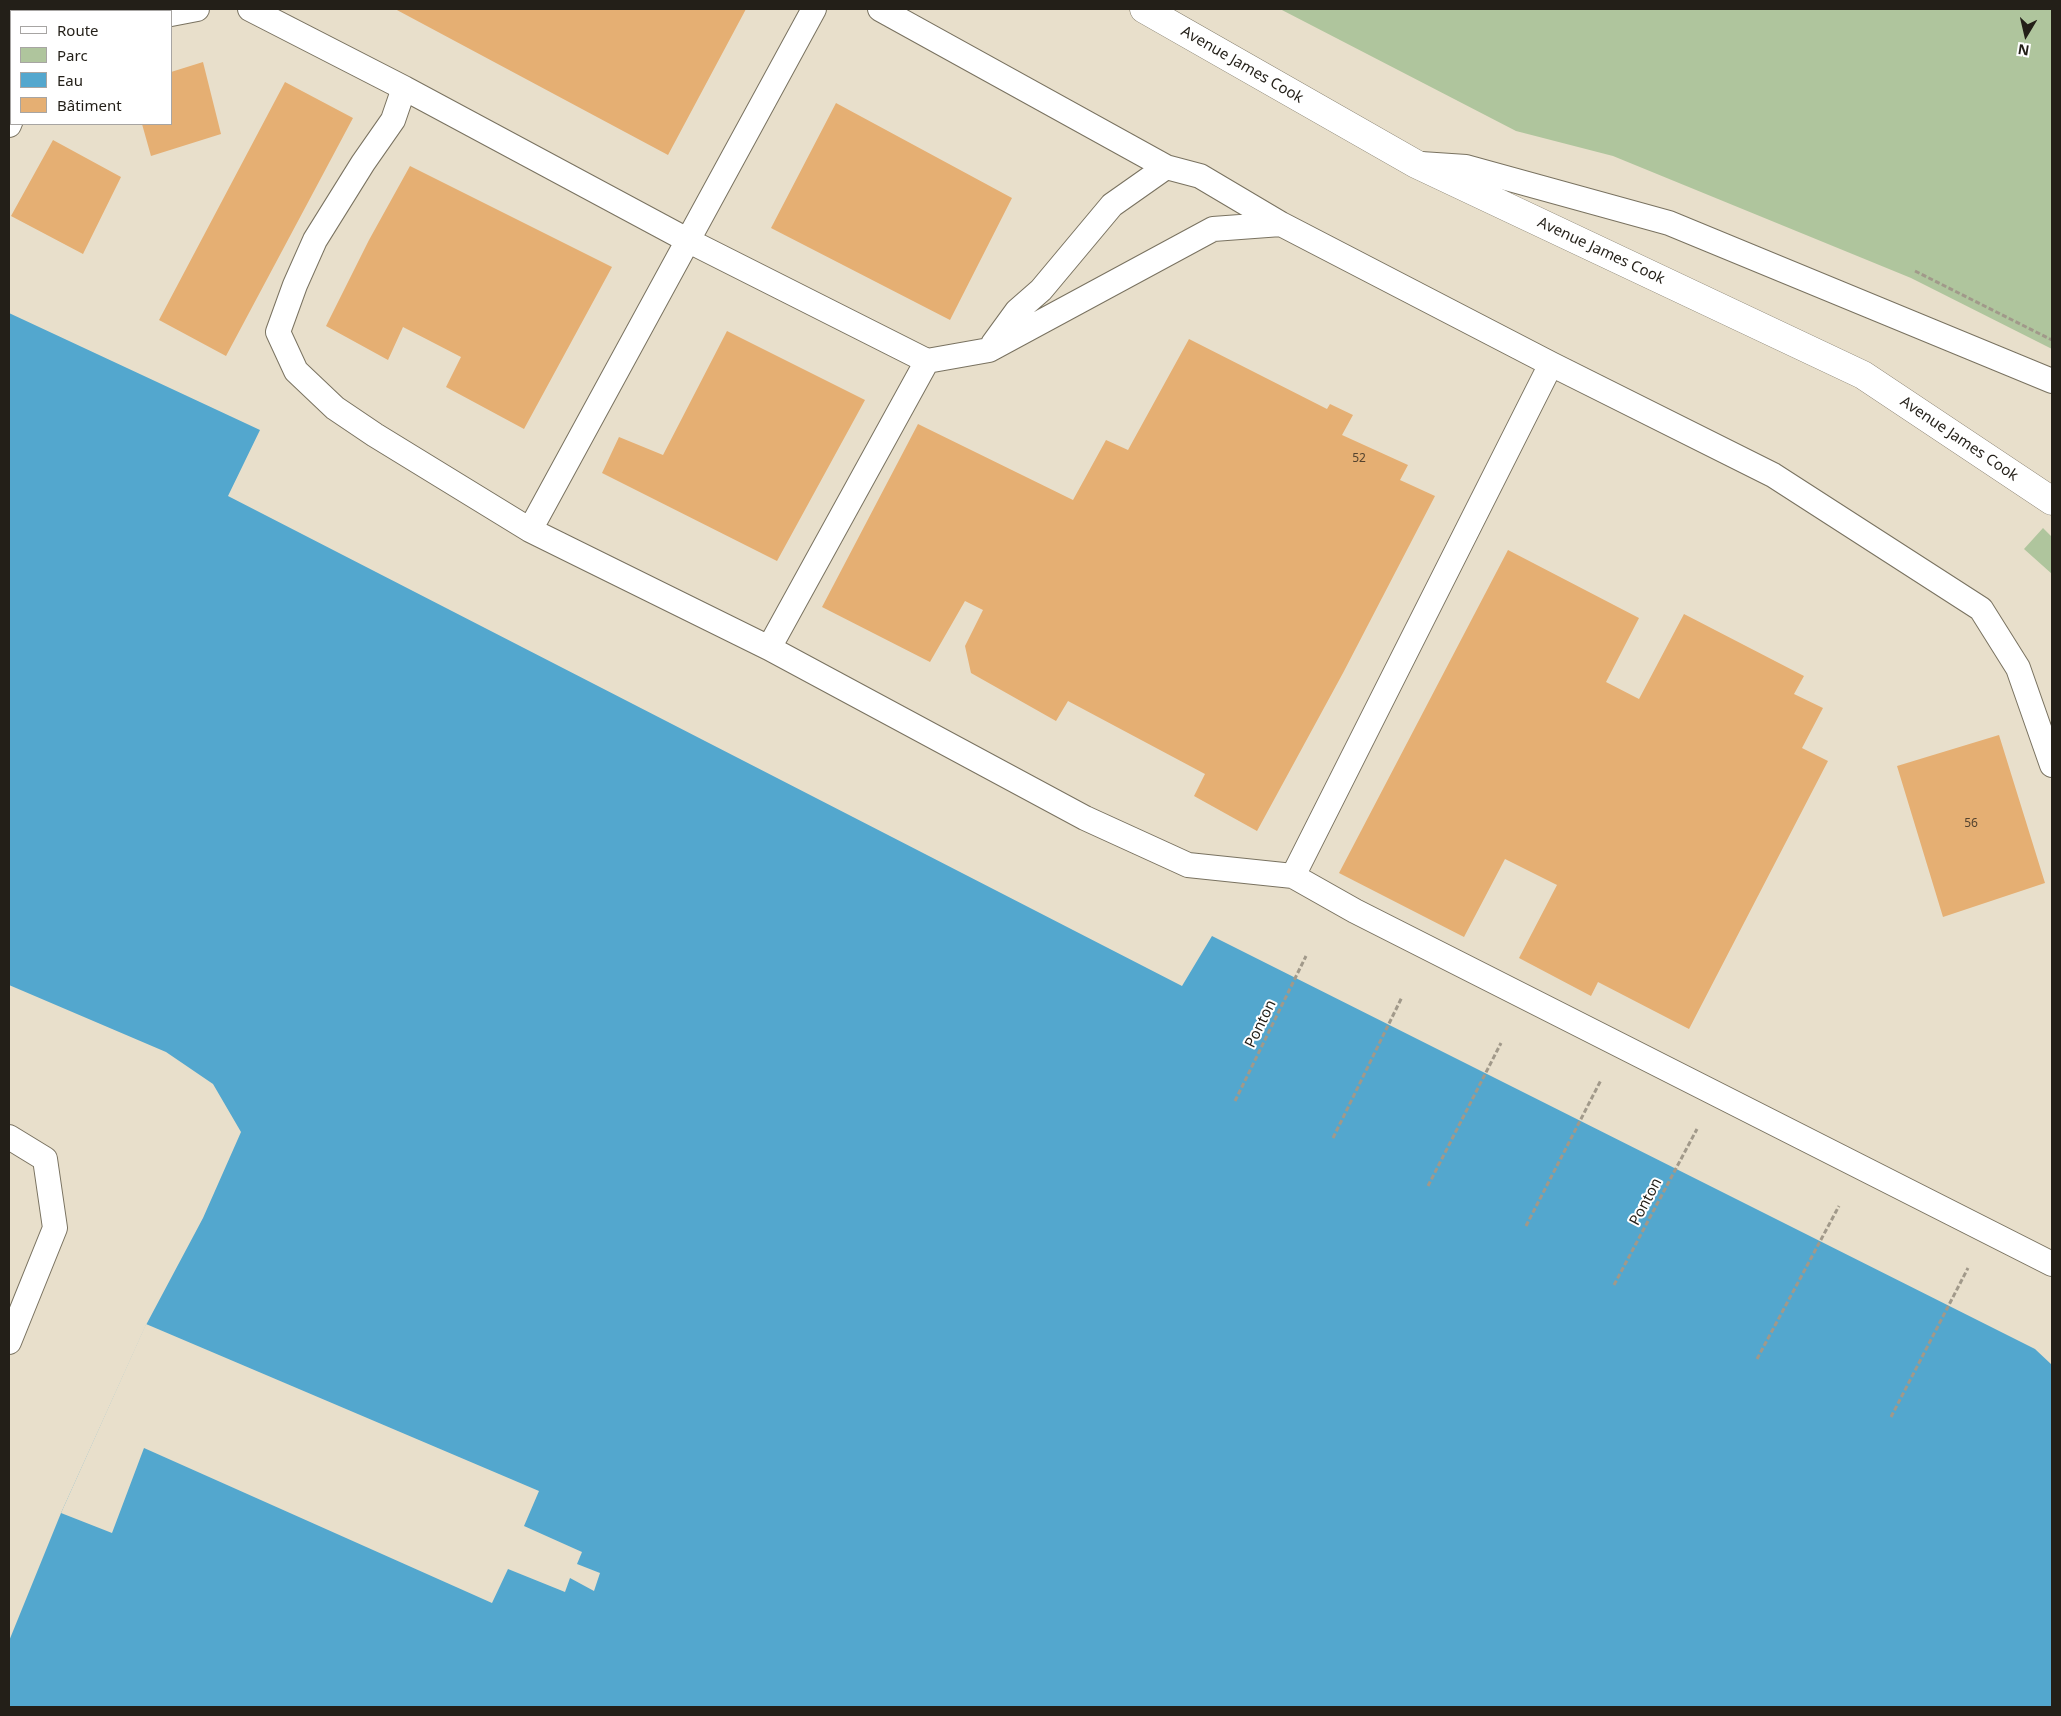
<!DOCTYPE html>
<html>
<head>
<meta charset="utf-8">
<style>
	body { margin:0 }
	#map { position:relative; width:2061px; height:1716px; overflow:hidden; background:#e8dfcb; font-family:"Noto Sans",sans-serif }
	canvas { display:block }
	.frame { position:absolute; inset:0; border:10px solid #231f18; pointer-events:none }
	.legend { position:absolute; left:10px; top:10px; width:162px; height:115px; box-sizing:border-box; background:#fff; border:1px solid #a7a5a3; margin:0; padding:6px 9px; list-style:none; font-size:15px; color:#231f18 }
	.legend li { display:flex; align-items:center; gap:10px; height:25px }
	.legend b { width:25px; border:1px solid #a7a5a3 }
	.north { position:absolute; left:2001px; top:10px; width:50px; height:50px; -webkit-text-stroke:4px #fff; paint-order:stroke; rotate:189deg; font-size:14px; font-weight:700; line-height:20px; text-align:center; color:#231f18 }
	.north::after { content:''; display:block; margin:auto; width:18px; height:22px; background:#231f18; clip-path:polygon(50% 0,100% 100%,50% 72%,0 100%) }
</style>
</head>
<body>
<div id="map">
<canvas width="2061" height="1716"></canvas>
<div class="frame"></div>
<ul class="legend">
<li><b style="height:6px;background:#fff"></b>Route</li>
<li><b style="height:14px;background:#afc59d"></b>Parc</li>
<li><b style="height:14px;background:#53a7ce"></b>Eau</li>
<li><b style="height:14px;background:#e5af73"></b>Bâtiment</li>
</ul>
<div class="north">N</div>
</div>
<script>
const context = document.querySelector('canvas').getContext('2d');
context.lineJoin = 'round';
function fillPath(path, color) {
  context.fillStyle = color;
  context.fill(path, 'evenodd');
}
function shape(rows) {
  const path = new Path2D();
  for (const r of rows) {
    path.moveTo(r[0], r[1]);
    for (let i = 2; i < r.length; i += 2) path.lineTo(r[i], r[i + 1]);
  }
  return path;
}
function trace(path, color, width, dash) {
  context.strokeStyle = color;
  context.lineWidth = width;
  context.lineCap = dash ? 'butt' : 'round';
  context.setLineDash(dash || []);
  context.stroke(path);
}
function label(font, color, halo, rows, align = 'center') {
  context.font = font + ' "Noto Sans",sans-serif';
  context.lineWidth = 4;
  context.setLineDash([]);
  context.textBaseline = 'middle';
  context.strokeStyle = halo;
  context.fillStyle = color;
  for (const [text, x, y, turn = 0] of rows) {
    context.save();
    context.translate(x, y);
    context.rotate((+turn || 0) * Math.PI / 180);
    context.textAlign = isNaN(turn) ? turn : align;
    if (halo) context.strokeText(text, 0, 0);
    context.fillText(text, 0, 0);
    context.restore();
  }
}
fillPath(shape([
	[1280,9,2052,9,2052,349,1911,278,1613,156,1516,131],
	[2043,528,2052,537,2052,574,2024,549]
]), '#afc59d');
fillPath(shape([
	[9,313,260,430,228,496,1182,986,1212,936,2035,1349,2052,1365,2052,1707,9,1707,9,1641,61,1513,146,1325,203,1218,241,1132,213,1084,166,1052,9,985]
]), '#53a7ce');
fillPath(shape([
	[146,1324,539,1491,524,1526,582,1552,577,1564,600,1573,594,1591,570,1578,565,1592,508,1569,492,1603,144,1448,112,1533,61,1513]
]), '#e8dfcb');
fillPath(shape([
	[395,9,746,9,668,155],
	[203,62,221,134,151,156,142,124,171,124,171,72],
	[285,82,353,118,226,356,159,320],
	[836,103,1012,198,950,320,771,228],
	[53,140,121,177,83,254,11,216],
	[410,166,612,267,524,429,446,387,461,357,403,327,388,360,326,326,369,240],
	[727,331,865,400,777,561,602,473,619,437,663,455],
	[1189,339,1327,409,1330,404,1353,415,1342,435,1408,465,1400,480,1435,496,1343,673,1257,831,1194,796,1205,774,1068,701,1056,721,971,673,965,646,983,610,965,601,930,662,822,607,918,424,1073,500,1106,440,1128,450],
	[1508,550,1639,618,1606,682,1639,699,1684,614,1804,676,1794,694,1823,708,1802,748,1828,761,1689,1029,1598,982,1591,996,1519,958,1557,885,1505,859,1464,937,1339,873],
	[1999,735,2045,883,1943,917,1897,766]
]), '#e5af73');
const lane = shape([
	[250,9,404,88],
	[880,9,1166,167,1200,176,1281,224,1551,364,1773,475,1981,609,2018,668,2052,765],
	[171,14,197,9],
	[9,17,11,18],
	[9,125,11,120],
	[1421,164,1466,167,1669,223,2052,381],
	[1281,224,1213,229,989,350,927,361,689,241,404,88,393,120,363,163,315,240,295,285,278,332,296,371,335,408,375,435,530,530,769,648,1085,818,1188,865,1293,876,1355,911,2052,1264],
	[993,344,1017,311,1041,290,1112,205,1166,167],
	[530,530,814,9],
	[769,648,927,361],
	[1293,876,1551,364],
	[9,1137,45,1159,55,1228,9,1342]
]);
const secondary = shape([
	[1144,9,1416,164,1863,375,2052,501]
]);
trace(lane, '#797260', 26);
trace(secondary, '#797260', 29);
trace(shape([
	[1915,271,2052,340],
	[1235,1101,1306,956],
	[1333,1138,1402,997],
	[1428,1186,1501,1043],
	[1526,1226,1601,1080],
	[1614,1285,1697,1129],
	[1757,1359,1839,1206],
	[1891,1417,1968,1268]
]), '#a1998a', 3, [5, 2.5]);
trace(lane, '#fff', 24);
trace(secondary, '#fff', 28);
label('12px', '#54432f', null, [
	["52",1359,459],
	["56",1971,824]
]);
label('15px', '#231f18', '#fff', [
	["Avenue James Cook",1242,65,30],
	["Avenue James Cook",1601,251,25],
	["Avenue James Cook",1959,439,34],
	["Ponton",1261,1024,-64],
	["Ponton",1646,1202,-62]
]);
</script>
</body>
</html>
